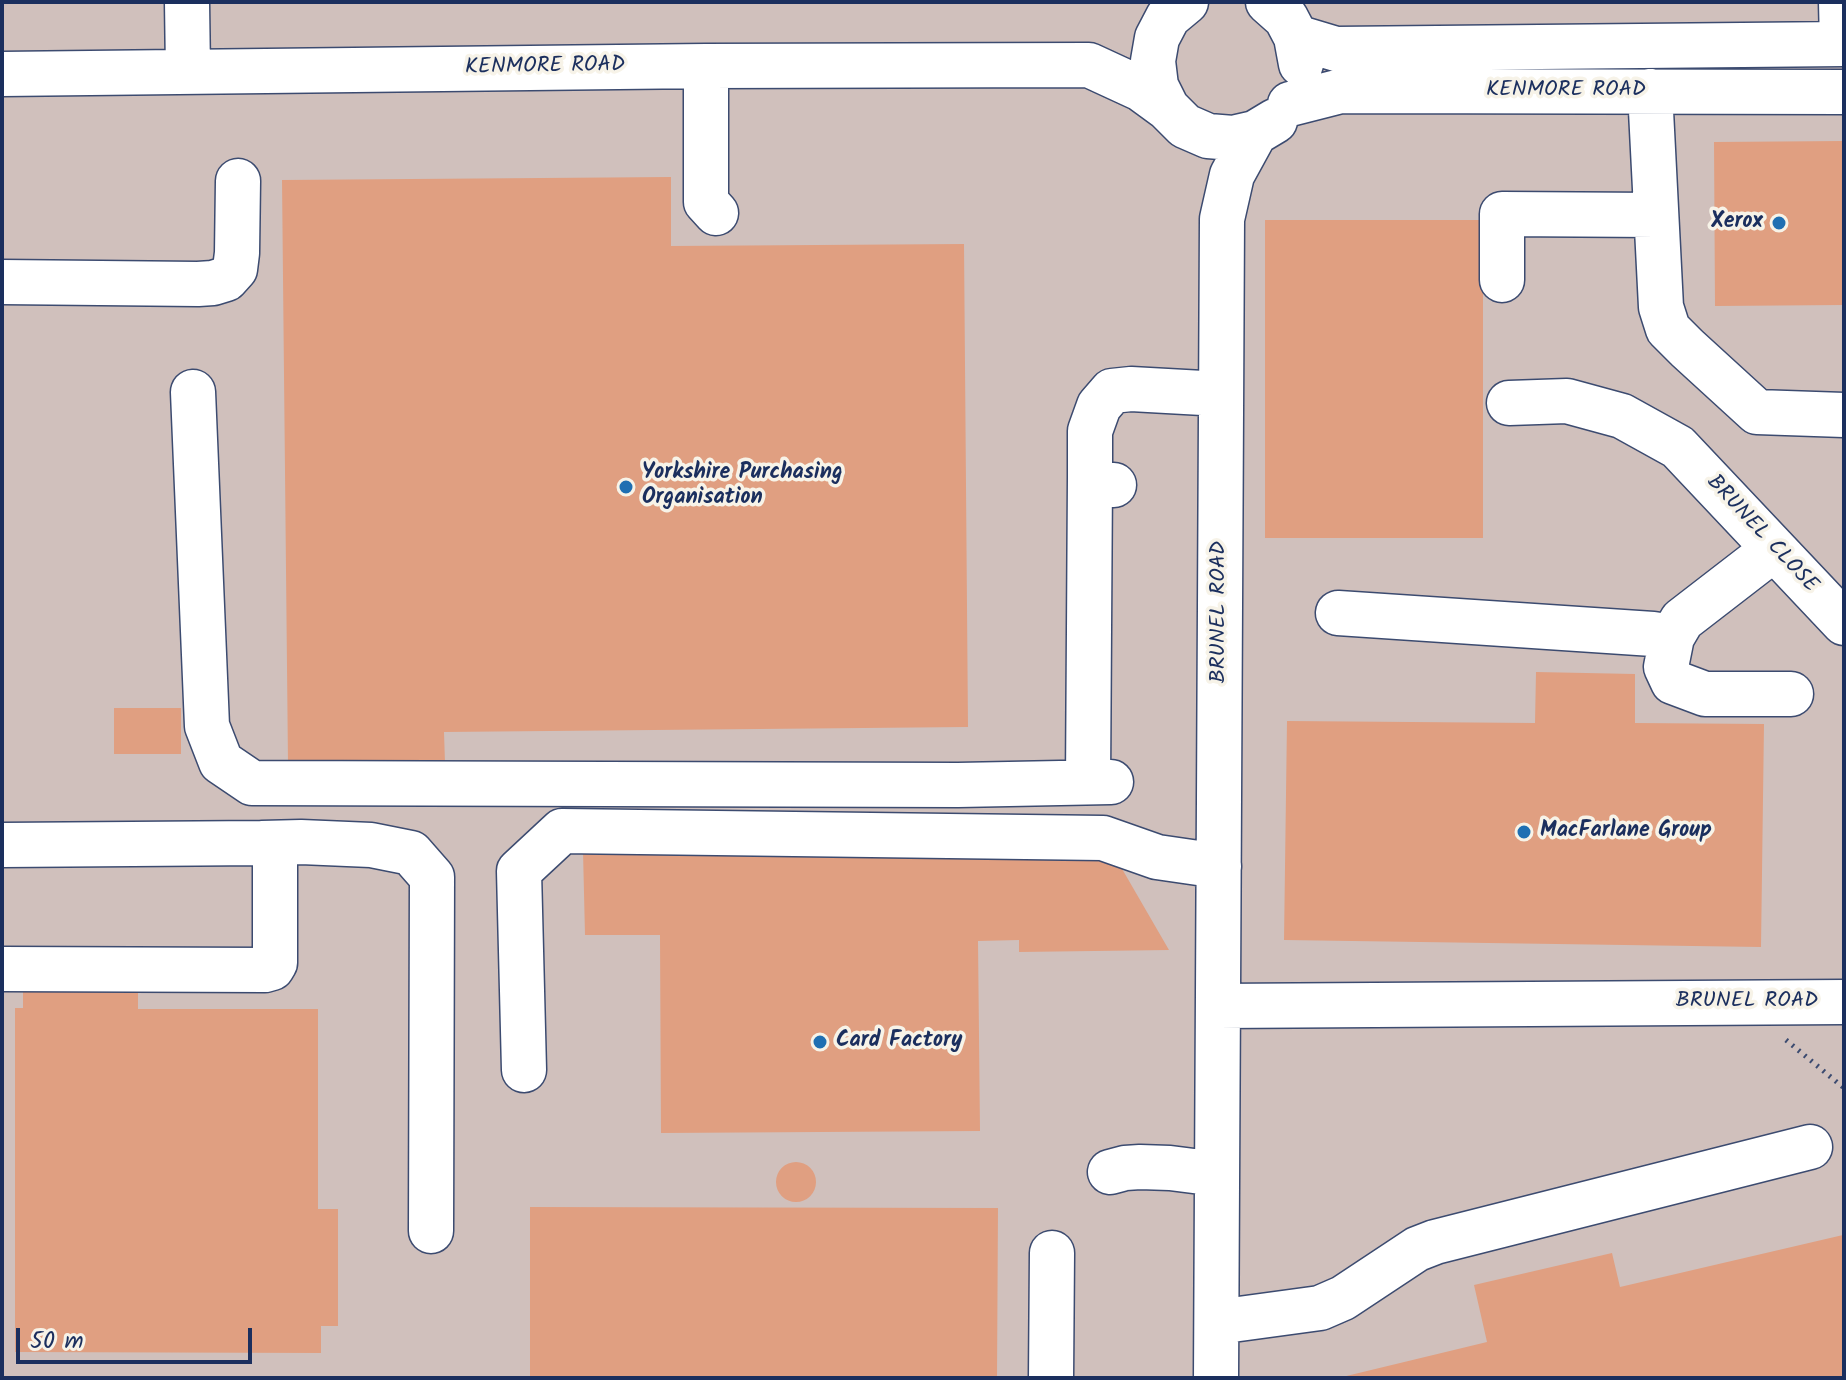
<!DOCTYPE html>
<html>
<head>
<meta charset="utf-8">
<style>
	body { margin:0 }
	#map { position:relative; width:1846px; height:1380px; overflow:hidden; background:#f5e7d3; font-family:Kalam,sans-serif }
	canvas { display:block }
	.frame { position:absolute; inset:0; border:4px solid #1b2f5e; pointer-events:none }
	.scale { position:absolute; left:16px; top:1328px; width:236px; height:36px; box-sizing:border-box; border:4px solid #1b2f5e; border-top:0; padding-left:10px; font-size:24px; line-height:28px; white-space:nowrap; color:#1b2f5e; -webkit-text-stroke:6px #f7f3e8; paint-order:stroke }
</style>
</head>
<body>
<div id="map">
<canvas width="1846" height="1380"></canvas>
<div class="frame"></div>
<div class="scale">50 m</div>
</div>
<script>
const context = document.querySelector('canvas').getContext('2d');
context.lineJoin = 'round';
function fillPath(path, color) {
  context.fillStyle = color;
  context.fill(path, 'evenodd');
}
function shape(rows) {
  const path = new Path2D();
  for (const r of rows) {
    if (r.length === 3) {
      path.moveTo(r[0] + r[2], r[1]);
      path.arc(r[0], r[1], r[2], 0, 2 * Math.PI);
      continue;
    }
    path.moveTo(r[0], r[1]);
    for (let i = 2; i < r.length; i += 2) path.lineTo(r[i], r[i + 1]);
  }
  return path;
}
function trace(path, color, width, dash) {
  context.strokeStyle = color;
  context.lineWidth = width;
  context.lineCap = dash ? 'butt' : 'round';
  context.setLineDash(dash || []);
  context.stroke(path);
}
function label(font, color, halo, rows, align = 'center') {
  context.font = font + ' Kalam,sans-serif';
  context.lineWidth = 7;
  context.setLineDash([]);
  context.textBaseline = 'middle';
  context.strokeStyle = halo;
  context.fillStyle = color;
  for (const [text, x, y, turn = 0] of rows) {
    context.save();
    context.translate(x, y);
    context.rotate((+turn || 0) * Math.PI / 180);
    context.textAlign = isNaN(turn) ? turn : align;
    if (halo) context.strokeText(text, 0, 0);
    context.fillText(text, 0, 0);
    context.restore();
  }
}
fillPath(shape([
	[2,2,1844,2,1844,1378,2,1378]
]), '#d0c0bc');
fillPath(shape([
	[1844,141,1844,305,1715,306,1714,142],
	[671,177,671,246,964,244,968,727,444,732,445,763,288,764,282,180],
	[1265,220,1483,220,1483,538,1265,538],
	[1536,672,1635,674,1635,723,1764,724,1761,947,1284,940,1287,721,1535,723],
	[114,708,181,708,181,754,114,754],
	[583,851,1114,855,1169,950,1019,952,1019,940,978,941,980,1131,661,1133,660,935,585,935],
	[23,978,138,978,138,1009,318,1009,318,1209,338,1209,338,1326,321,1326,321,1353,15,1352,15,1008,23,1008],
	[796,1182,20],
	[530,1207,998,1208,997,1378,530,1378],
	[1843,1235,1844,1378,1338,1378,1487,1342,1474,1285,1612,1253,1620,1287]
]), '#e09f81');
const minor = shape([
	[187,2,188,72],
	[1186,2,1168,17,1157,38,1153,61,1156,86,1167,108,1185,126,1208,136,1233,138,1255,133,1275,121],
	[1268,2,1286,18,1296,37,1301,64],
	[1841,2,1842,44],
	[1296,37,1336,49,1844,44],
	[706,66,706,202,716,213],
	[2,74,706,66,1089,65,1141,89,1167,108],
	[1650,91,1661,307,1668,329,1687,348,1757,412,1844,415],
	[1290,104,1341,91,1844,92],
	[1502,280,1502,214,1656,215],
	[2,282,198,284,213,283,226,279,235,269,237,253,238,181],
	[193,392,207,726,221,762,252,783,958,785,1111,782],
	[1509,403,1567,401,1622,416,1678,447,1844,623],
	[1114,485,1098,485,1090,477,1090,431,1099,406,1112,391,1131,389,1221,394],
	[1774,549,1682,620,1672,637,1666,667,1673,682,1705,694,1791,694],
	[1338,613,1653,634,1672,637],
	[1088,782,1090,477],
	[262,843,301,842,371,845,411,853,432,877,431,1231],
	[2,845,262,843,270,848,275,858,275,963,272,968,265,970,2,969],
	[1218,1006,1844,1002],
	[524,1070,519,871,562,831,1103,838,1157,857,1219,866],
	[1110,1172,1125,1168,1140,1167,1170,1168,1217,1174],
	[1217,1322,1320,1308,1343,1298,1417,1249,1435,1242,1810,1147],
	[1051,1378,1052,1253],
	[1216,1378,1222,219,1232,175,1255,133]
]);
trace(minor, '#3c4b70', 47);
trace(shape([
	[1786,1040,1844,1088]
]), '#3c4b70', 5, [2, 6]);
trace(minor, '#fff', 44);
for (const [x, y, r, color] of [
	[1779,223,8,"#1f6fb2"],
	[626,487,8,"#1f6fb2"],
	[1524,832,8,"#1f6fb2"],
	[820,1042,8,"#1f6fb2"]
]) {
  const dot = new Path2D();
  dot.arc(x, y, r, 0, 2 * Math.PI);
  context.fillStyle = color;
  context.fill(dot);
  trace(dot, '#f7f3e8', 3);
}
label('22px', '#1b2f5e', '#f7f3e8', [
	["KENMORE ROAD",545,68,-1],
	["KENMORE ROAD",1566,91],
	["BRUNEL CLOSE",1761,535,47],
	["BRUNEL ROAD",1220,612,-90],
	["BRUNEL ROAD",1747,1002]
]);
label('bold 22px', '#1b2f5e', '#f7f3e8', [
	["Xerox",1763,223,"right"],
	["Yorkshire Purchasing",642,474],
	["Organisation",642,499],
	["MacFarlane Group",1540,832],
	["Card Factory",836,1042]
], 'left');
</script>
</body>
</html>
